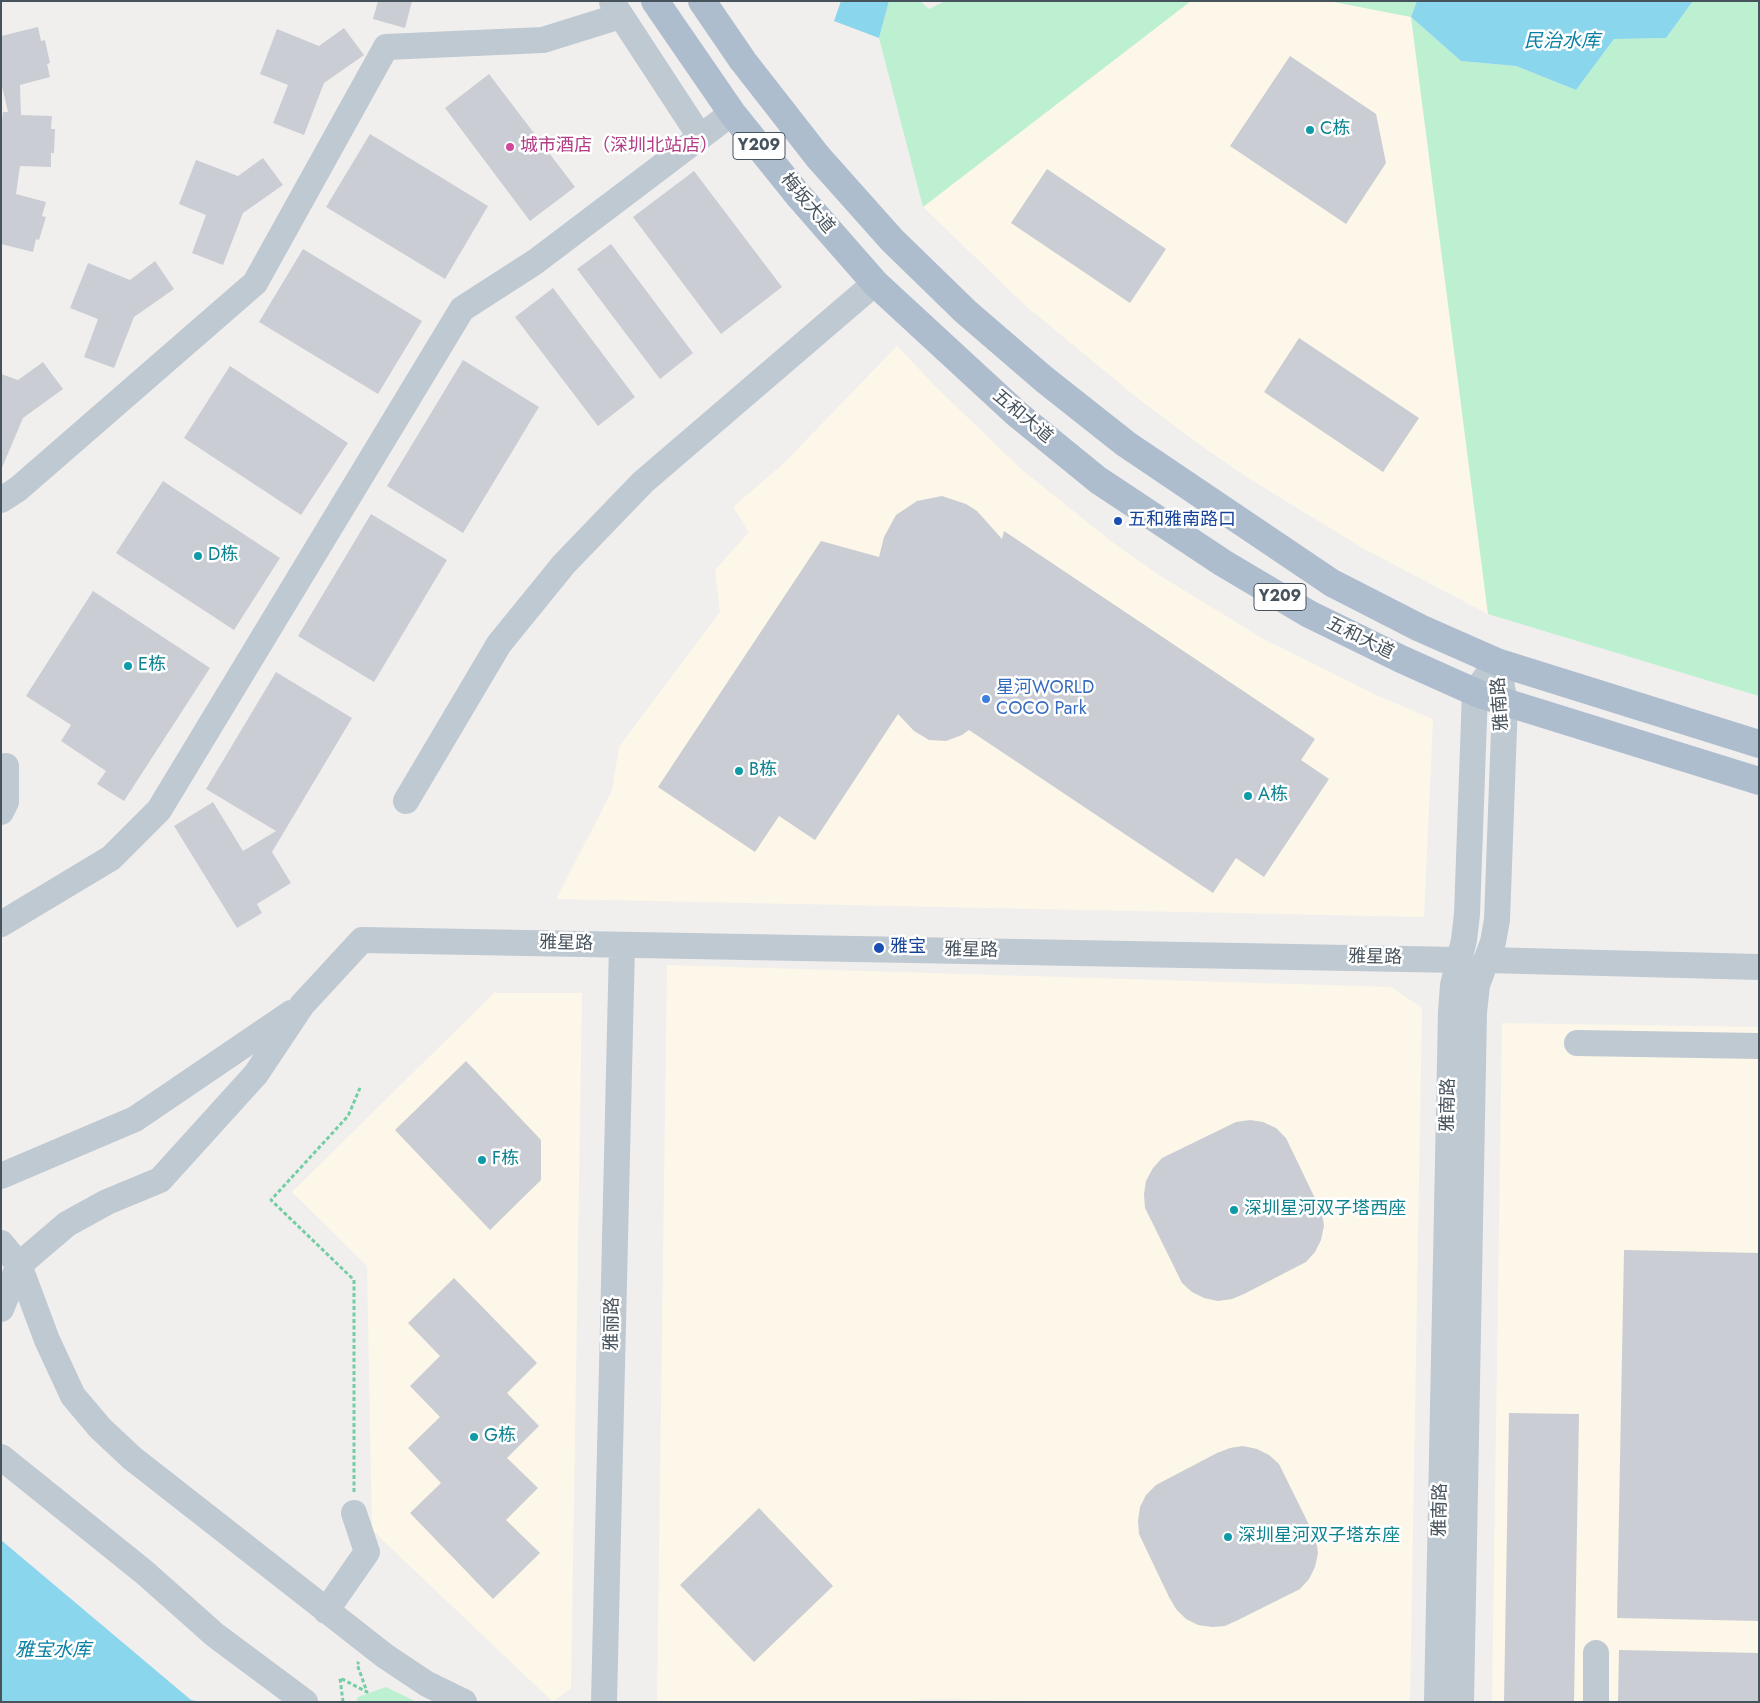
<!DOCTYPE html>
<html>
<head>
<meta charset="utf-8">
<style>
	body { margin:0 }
	#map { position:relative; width:1760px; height:1703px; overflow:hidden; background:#f1efee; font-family:Jost,sans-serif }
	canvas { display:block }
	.frame { position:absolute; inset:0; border:2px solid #46525c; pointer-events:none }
</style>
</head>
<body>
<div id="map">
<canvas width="1760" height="1703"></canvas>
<div class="frame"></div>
</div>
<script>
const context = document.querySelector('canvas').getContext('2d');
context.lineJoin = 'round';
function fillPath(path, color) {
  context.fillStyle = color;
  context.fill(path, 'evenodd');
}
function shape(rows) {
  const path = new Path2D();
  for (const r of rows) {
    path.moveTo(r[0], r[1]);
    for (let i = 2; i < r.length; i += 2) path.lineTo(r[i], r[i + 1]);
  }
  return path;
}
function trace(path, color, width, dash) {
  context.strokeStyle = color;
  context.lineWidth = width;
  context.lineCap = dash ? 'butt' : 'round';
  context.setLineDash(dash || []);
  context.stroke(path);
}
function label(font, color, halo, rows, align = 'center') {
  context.font = font + ' Jost,"Noto Sans SC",sans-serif';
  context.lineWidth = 5;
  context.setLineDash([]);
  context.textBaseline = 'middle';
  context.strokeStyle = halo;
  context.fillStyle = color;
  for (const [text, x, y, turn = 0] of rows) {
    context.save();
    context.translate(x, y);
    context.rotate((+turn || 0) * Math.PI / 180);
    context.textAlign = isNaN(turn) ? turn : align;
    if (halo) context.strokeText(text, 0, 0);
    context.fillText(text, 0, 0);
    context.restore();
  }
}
fillPath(shape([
	[1191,1,1329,1,1411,17,1488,614,1366,550,1248,478,1192,439,1135,396,1026,306,923,207],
	[897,346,937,388,1021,469,1112,542,1159,575,1265,640,1376,695,1433,719,1424,917,556,899,612,791,619,747,720,612,715,570,749,532,733,507,784,463],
	[667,965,1391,987,1422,1008,1410,1702,1110,1702,920,1699,917,1702,657,1702],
	[494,993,582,993,571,1688,553,1702,372,1530,367,1266,292,1192],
	[1502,1023,1759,1027,1759,1702,1492,1702]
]), '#fcf7e8');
fillPath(shape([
	[889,1,920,1,929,9,945,1,1191,1,923,207,879,38],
	[1329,1,1417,1,1411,17,1461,61,1516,66,1576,90,1614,39,1666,38,1693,1,1759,1,1759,696,1488,614,1411,17],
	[386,1687,417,1702,356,1702,358,1697]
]), '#bcf0d1');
fillPath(shape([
	[841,1,889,1,879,38,834,21],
	[1417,1,1693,1,1666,38,1614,39,1576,90,1516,66,1461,61,1411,17],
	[1,1540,191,1700,202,1702,1,1702]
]), '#89d6ed');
fillPath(shape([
	[378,1,412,1,405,28,373,19],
	[38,27,41,41,45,40,50,63,47,64,50,77,20,85,21,115,52,116,51,129,55,129,54,153,51,153,51,167,20,166,16,194,46,202,42,216,46,217,39,240,36,239,33,252,1,244,1,128,3,112,8,112,1,82,1,36],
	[344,28,364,55,324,83,304,135,273,123,288,85,260,74,277,29,319,46],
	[1290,56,1376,114,1386,163,1346,224,1230,146],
	[489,74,575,187,530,221,445,108],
	[370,134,488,206,445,279,326,207],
	[263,158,283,185,243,213,223,265,192,253,206,215,179,204,196,160,238,176],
	[1047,169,1166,249,1130,303,1011,223],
	[694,171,782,287,721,334,633,217],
	[611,244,693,353,660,379,577,269],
	[303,249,422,321,378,394,259,322],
	[155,261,174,289,134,317,114,368,84,357,98,319,70,308,88,263,130,280],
	[553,288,635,397,598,426,515,317],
	[1299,338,1419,418,1383,472,1264,392],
	[463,360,539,407,463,533,387,486],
	[43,362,63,389,23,418,1,470,1,374,18,380],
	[230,366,348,443,301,515,184,438],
	[163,481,280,558,234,630,116,553],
	[942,496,966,504,977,511,1002,539,1004,531,1315,739,1301,760,1329,779,1264,877,1236,858,1213,893,969,730,962,735,946,741,929,740,914,731,898,714,815,840,779,816,755,852,658,787,821,541,879,557,884,537,896,515,917,501],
	[371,514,447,560,374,682,298,636],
	[93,591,210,668,124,801,97,784,106,771,61,741,71,725,26,696],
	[276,672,352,718,272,852,291,883,257,904,262,913,237,928,174,826,213,802,243,851,276,831,206,789],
	[466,1061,541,1140,541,1180,490,1230,395,1130],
	[1250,1120,1263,1122,1276,1128,1286,1138,1322,1213,1324,1226,1321,1240,1315,1252,1306,1262,1244,1294,1232,1299,1218,1301,1204,1298,1192,1292,1182,1283,1151,1220,1145,1208,1144,1194,1146,1181,1153,1168,1162,1158,1236,1122],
	[1624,1250,1759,1253,1759,1621,1617,1618],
	[454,1278,537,1363,507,1393,539,1426,507,1458,538,1488,506,1520,540,1553,493,1599,410,1513,441,1483,408,1448,440,1417,410,1386,440,1356,408,1323],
	[1509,1413,1579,1414,1574,1702,1504,1702],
	[1243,1446,1257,1449,1269,1455,1279,1464,1316,1539,1318,1553,1315,1567,1309,1579,1300,1589,1238,1620,1225,1626,1212,1627,1198,1625,1186,1619,1176,1609,1169,1597,1139,1534,1138,1521,1140,1507,1146,1495,1156,1485,1217,1453,1230,1448],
	[759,1508,833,1586,754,1662,680,1585],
	[1619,1650,1759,1653,1759,1702,1618,1702]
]), '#cacdd4');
trace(shape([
	[354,1492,354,1280,271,1200,348,1116,360,1088],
	[343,1702,340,1678,367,1692,357,1664,359,1662]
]), '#74cea3', 3, [4, 2.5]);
trace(shape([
	[612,2,699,135],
	[1,500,18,489,255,283,386,47,543,40,620,16],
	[406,801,499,644,564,564,643,482,875,283],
	[1,812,6,802,6,766],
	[1,924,111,858,159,810,462,309,535,262,732,113],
	[1486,960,1759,967],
	[1577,1043,1759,1046],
	[1,1176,135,1119,291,1013],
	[1,1243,19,1265,67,1224,107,1202,160,1180,256,1074,302,1005,362,940,1459,960],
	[19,1265,47,1340,73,1396,100,1428,132,1458,385,1656,427,1684,464,1702],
	[1,1309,19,1265],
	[1,1457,144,1572,215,1635,305,1702],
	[326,1611,367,1552,354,1513],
	[604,1702,622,945],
	[1437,1702,1451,1012,1453,985,1464,940,1467,914,1475,692,1497,662],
	[1461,1702,1474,1012,1477,985,1493,942,1497,920,1505,702,1501,682],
	[1596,1702,1596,1653]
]), '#bfc9d1', 26);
trace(shape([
	[655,1,732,113,798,195,875,283,1017,414,1098,480,1223,563,1309,614,1401,659,1479,694,1759,781],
	[702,1,743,61,818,157,892,240,966,312,1045,380,1126,444,1332,583,1420,628,1497,662,1759,744]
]), '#aebdce', 28);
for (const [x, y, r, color] of [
	[1310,130,5,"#0f9aa8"],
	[510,147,5,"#d1479c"],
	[1118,521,5,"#1a4fb4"],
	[198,556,5,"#0f9aa8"],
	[128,666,5,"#0f9aa8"],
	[986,699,5,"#3f7fe0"],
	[739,771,5,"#0f9aa8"],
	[1248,796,5,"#0f9aa8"],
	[879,948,6,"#1a4fb4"],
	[482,1160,5,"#0f9aa8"],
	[1234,1210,5,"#0f9aa8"],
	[474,1437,5,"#0f9aa8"],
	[1228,1537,5,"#0f9aa8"]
]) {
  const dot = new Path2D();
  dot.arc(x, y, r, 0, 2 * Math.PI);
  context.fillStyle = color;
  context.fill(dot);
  trace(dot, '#fff', 2);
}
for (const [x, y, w] of [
	[759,146,52],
	[1280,597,52]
]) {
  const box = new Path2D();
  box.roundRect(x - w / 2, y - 13.5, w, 27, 4);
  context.fillStyle = '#fff';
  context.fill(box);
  trace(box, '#46525c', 1);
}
label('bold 16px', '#46525c', null, [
	["Y209",759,146],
	["Y209",1280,597]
]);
label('18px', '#0d838f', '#fff', [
	["C栋",1320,130],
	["D栋",208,556],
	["E栋",138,666],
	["B栋",749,771],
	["A栋",1258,796],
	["F栋",492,1160],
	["深圳星河双子塔西座",1244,1210],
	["G栋",484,1437],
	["深圳星河双子塔东座",1238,1537]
], 'left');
label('18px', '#b23c85', '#fff', [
	["城市酒店（深圳北站店）",520,147]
], 'left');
label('18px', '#46525c', '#fff', [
	["梅坂大道",807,204,50],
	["五和大道",1022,417,40],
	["五和大道",1360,639,26],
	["雅南路",1501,704,-94],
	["雅星路",566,944,1],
	["雅星路",971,951,1],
	["雅星路",1375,958,1],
	["雅南路",1449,1105,-89],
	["雅丽路",613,1324,-89],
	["雅南路",1441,1510,-89]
]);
label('18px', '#164399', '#fff', [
	["五和雅南路口",1128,521],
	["雅宝",890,948]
], 'left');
label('18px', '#366cbe', '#fff', [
	["星河WORLD",996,689],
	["COCO Park",996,710]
], 'left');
label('italic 19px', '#0a80a4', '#fff', [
	["民治水库",1562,42],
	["雅宝水库",53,1651]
]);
</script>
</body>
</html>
